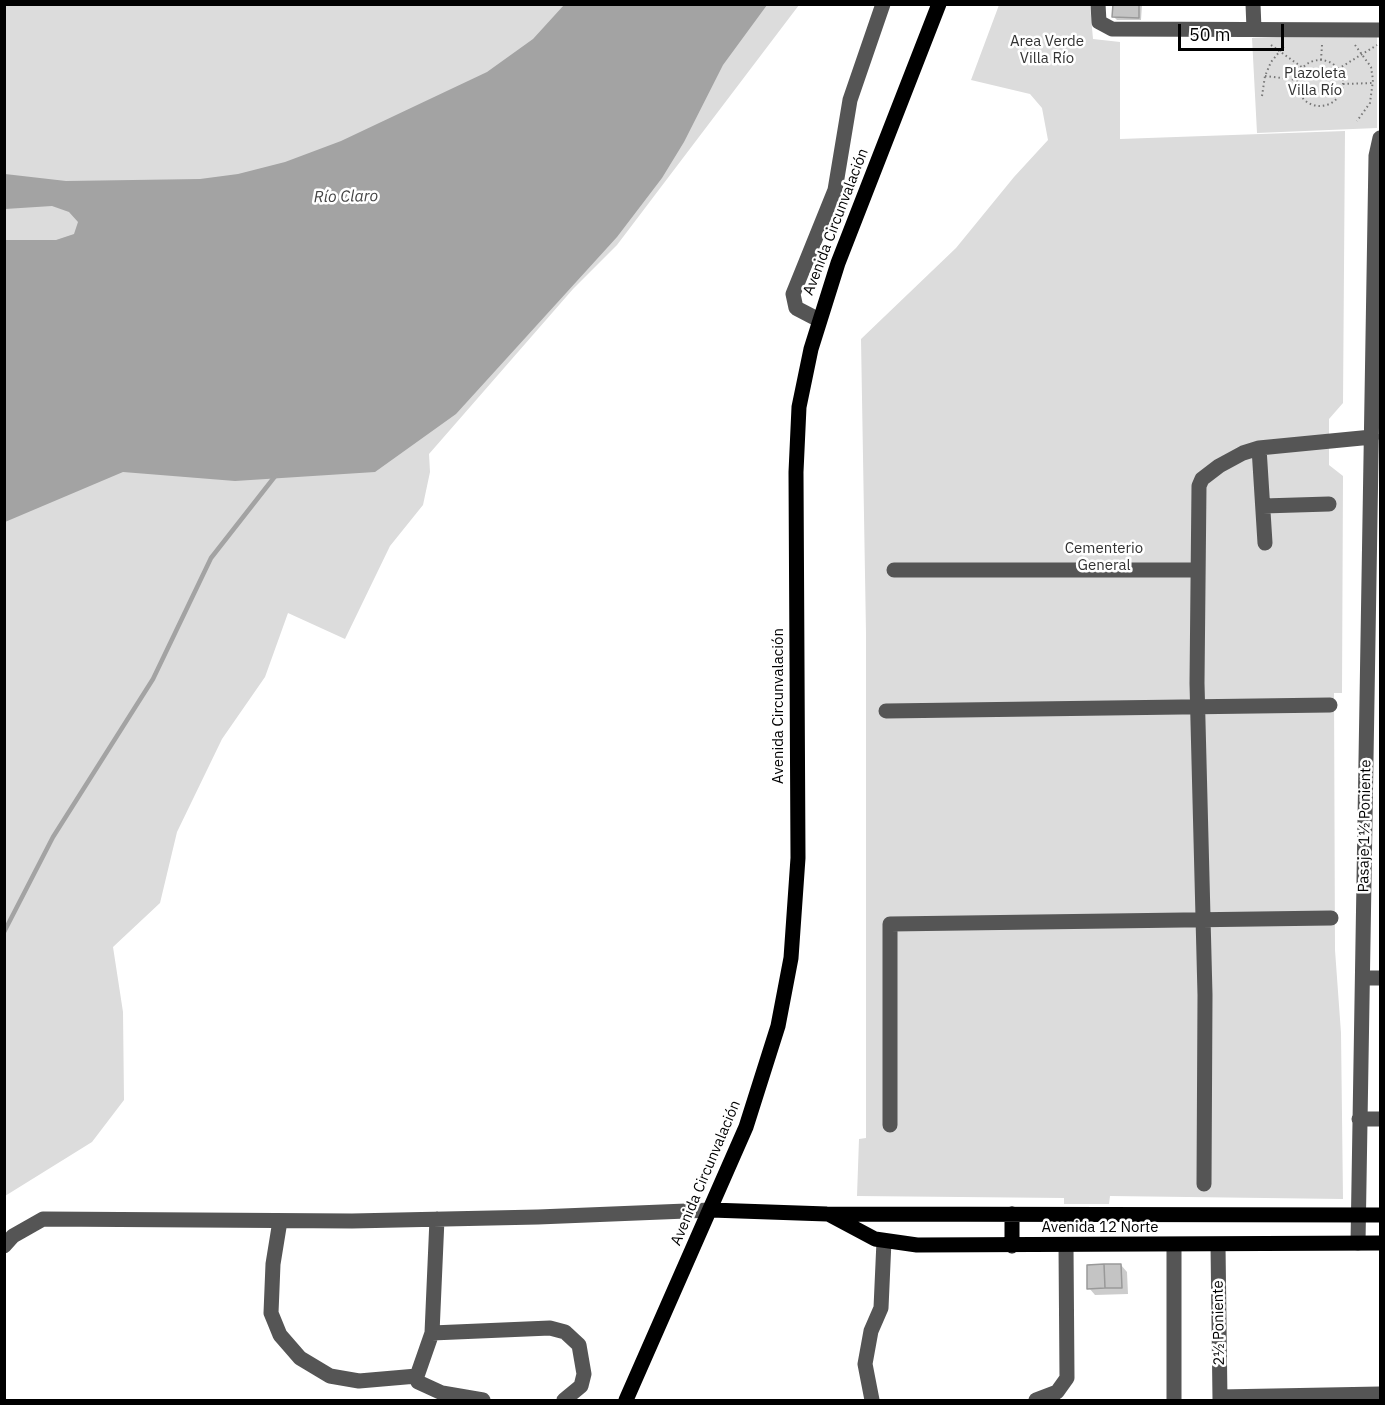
<!DOCTYPE html>
<html>
<head>
<meta charset="utf-8">
<style>
	body { margin:0 }
	#map { position:relative; width:1385px; height:1405px; overflow:hidden; background:#fff; font-family:"IBM Plex Sans",sans-serif }
	canvas { display:block }
	.frame { position:absolute; inset:0; border:6px solid #000; pointer-events:none }
	.scale { position:absolute; left:1178px; top:24px; width:106px; height:27px; box-sizing:border-box; border:3px solid #000; border-top:0; padding-left:8px; font-size:18px; line-height:21px; white-space:nowrap; color:#000; -webkit-text-stroke:4px #fff; paint-order:stroke }
</style>
</head>
<body>
<div id="map">
<canvas width="1385" height="1405"></canvas>
<div class="frame"></div>
<div class="scale">50 m</div>
</div>
<script>
const context = document.querySelector('canvas').getContext('2d');
context.lineJoin = 'round';
function fillPath(path, color) {
  context.fillStyle = color;
  context.fill(path, 'evenodd');
}
function shape(rows) {
  const path = new Path2D();
  for (const r of rows) {
    if (r.length === 3) {
      path.moveTo(r[0] + r[2], r[1]);
      path.arc(r[0], r[1], r[2], 0, 2 * Math.PI);
      continue;
    }
    path.moveTo(r[0], r[1]);
    for (let i = 2; i < r.length; i += 2) path.lineTo(r[i], r[i + 1]);
  }
  return path;
}
function trace(path, color, width, dash) {
  context.strokeStyle = color;
  context.lineWidth = width;
  context.lineCap = dash ? 'butt' : 'round';
  context.setLineDash(dash || []);
  context.stroke(path);
}
function label(font, color, halo, rows, align = 'center') {
  context.font = font + ' "IBM Plex Sans",sans-serif';
  context.lineWidth = 5;
  context.setLineDash([]);
  context.textBaseline = 'middle';
  context.strokeStyle = halo;
  context.fillStyle = color;
  for (const [text, x, y, turn = 0] of rows) {
    context.save();
    context.translate(x, y);
    context.rotate((+turn || 0) * Math.PI / 180);
    context.textAlign = isNaN(turn) ? turn : align;
    if (halo) context.strokeText(text, 0, 0);
    context.fillText(text, 0, 0);
    context.restore();
  }
}
fillPath(shape([
	[5,5,799,5,617,245,573,289,429,454,430,472,423,505,390,546,345,639,288,613,265,677,222,739,177,832,160,903,113,947,123,1012,124,1100,92,1142,5,1196],
	[999,5,1090,5,1093,39,1120,42,1120,139,1345,131,1343,403,1329,419,1329,465,1343,476,1342,693,1334,693,1335,950,1341,1033,1343,1199,1110,1196,1109,1204,1064,1204,1064,1198,857,1196,859,1139,866,1138,866,633,861,339,956,248,1014,177,1048,140,1042,108,1030,94,971,80],
	[1377,33,1377,128,1257,133,1252,38]
]), '#dcdcdc');
fillPath(shape([
	[564,5,767,5,723,65,684,142,662,178,617,237,456,414,375,472,235,481,123,472,5,522,5,240,56,240,74,234,78,222,69,212,52,206,5,209,5,174,66,181,200,179,238,174,285,162,341,141,487,72,533,39]
]), '#a3a3a3');
fillPath(shape([
	[1114,4,1142,4,1141,20,1117,20,1114,17],
	[1121,1265,1127,1272,1128,1294,1095,1295,1089,1288]
]), '#0003');
trace(shape([
	[4,932,53,837,153,679,211,558,276,475]
]), '#a3a3a3', 4.5);
const building = shape([
	[1113,4,1139,4,1139,18,1112,17,1113,4],
	[1104,1264,1105,1288,1087,1289,1087,1265,1104,1264],
	[1104,1264,1121,1264,1122,1288,1105,1288,1104,1264]
]);
fillPath(building, '#c4c4c4');
trace(building, '#999', 1.5);
trace(shape([
	[1271,45,1303,68],
	[1355,45,1371,67,1373,80,1370,103,1357,121],
	[1321,60,1322,45],
	[1320,83,23],
	[1338,69,1377,45],
	[1265,76,1298,80],
	[1343,84,1373,83],
	[1262,96,1265,76,1271,62,1285,45]
]), '#777', 2, [1.5, 3]);
trace(shape([
	[1098,4,1099,22,1112,29,1380,30],
	[1253,4,1254,29],
	[819,320,796,308,793,294,835,190,850,100,883,4],
	[1259,448,1265,543],
	[1263,506,1329,504],
	[894,570,1197,570],
	[886,711,1330,705],
	[1363,978,1380,978],
	[1359,1119,1380,1119],
	[890,1125,890,924,1331,918],
	[1204,1184,1205,995,1197,683,1199,486,1202,479,1219,466,1243,453,1259,448,1372,437],
	[437,1219,432,1333,417,1376,418,1382,442,1393,483,1400],
	[280,1221,273,1264,271,1313,280,1335,300,1358,330,1376,359,1381,417,1376],
	[1358,1243,1376,156,1380,138],
	[1174,1245,1174,1400],
	[1218,1245,1220,1400],
	[4,1246,13,1236,43,1219,352,1221,538,1217,711,1210],
	[432,1333,550,1328,565,1332,579,1345,584,1374,581,1386,564,1400],
	[1220,1397,1380,1394],
	[872,1400,865,1364,871,1331,881,1308,884,1241],
	[1036,1400,1057,1392,1067,1378,1066,1246]
]), '#555', 15);
trace(shape([
	[711,1210,827,1214,1380,1215],
	[830,1215,875,1239,917,1245,1380,1243],
	[1012,1246,1012,1214],
	[626,1400,746,1127,778,1026,791,958,798,858,796,472,799,407,811,349,838,263,939,4]
]), '#000', 15);
label('15px', '#333', '#fff', [
	["Area Verde",1047,42],
	["Villa Río",1047,59],
	["Plazoleta",1315,74],
	["Villa Río",1315,91],
	["Cementerio",1104,549],
	["General",1104,566]
]);
label('15px', '#000', '#fff', [
	["Avenida Circunvalación",836,222,-69],
	["Avenida Circunvalación",779,706,-90],
	["Pasaje 1½ Poniente",1365,826,-89],
	["Avenida Circunvalación",706,1173,-67],
	["Avenida 12 Norte",1100,1228],
	["2½ Poniente",1219,1323,-91]
]);
label('italic 16px', '#444', '#fff', [
	["Río Claro",346,197,-1]
]);
</script>
</body>
</html>
